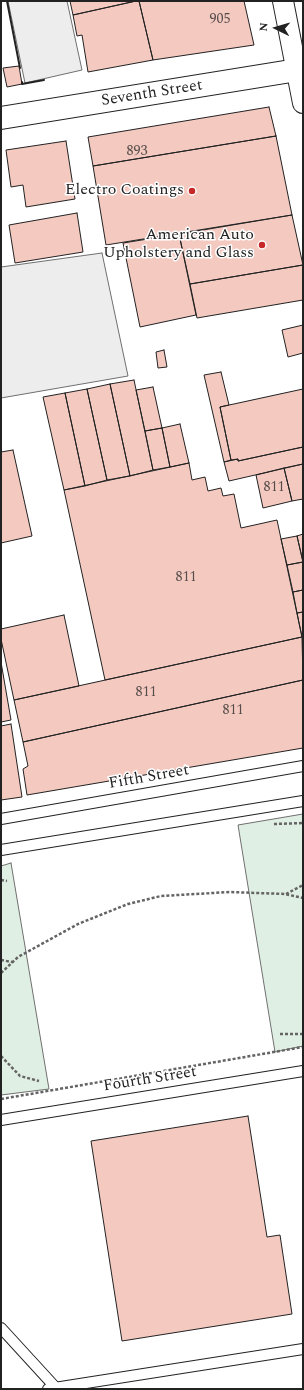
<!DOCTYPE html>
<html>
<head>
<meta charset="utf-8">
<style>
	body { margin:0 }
	#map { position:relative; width:304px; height:1390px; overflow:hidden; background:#fff; font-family:Spectral,serif }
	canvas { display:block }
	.frame { position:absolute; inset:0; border:2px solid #222; pointer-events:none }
	.north { position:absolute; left:256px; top:8px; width:40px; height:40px; -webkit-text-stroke:3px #fff; paint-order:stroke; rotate:275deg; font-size:11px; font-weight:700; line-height:16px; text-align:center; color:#222 }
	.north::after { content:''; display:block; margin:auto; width:14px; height:18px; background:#222; clip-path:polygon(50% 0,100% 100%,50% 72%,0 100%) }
</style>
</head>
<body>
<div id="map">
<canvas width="304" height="1390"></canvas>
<div class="frame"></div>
<div class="north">N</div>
</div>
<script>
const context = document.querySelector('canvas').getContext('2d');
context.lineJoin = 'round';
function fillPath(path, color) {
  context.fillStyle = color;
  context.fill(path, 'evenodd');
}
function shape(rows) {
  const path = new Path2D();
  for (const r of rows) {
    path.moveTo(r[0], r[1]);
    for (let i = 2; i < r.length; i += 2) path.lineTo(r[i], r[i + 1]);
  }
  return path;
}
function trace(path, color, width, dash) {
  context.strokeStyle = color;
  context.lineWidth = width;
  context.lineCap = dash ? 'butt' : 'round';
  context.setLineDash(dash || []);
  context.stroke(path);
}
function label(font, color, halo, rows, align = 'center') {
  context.font = font + ' Spectral,serif';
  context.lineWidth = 3;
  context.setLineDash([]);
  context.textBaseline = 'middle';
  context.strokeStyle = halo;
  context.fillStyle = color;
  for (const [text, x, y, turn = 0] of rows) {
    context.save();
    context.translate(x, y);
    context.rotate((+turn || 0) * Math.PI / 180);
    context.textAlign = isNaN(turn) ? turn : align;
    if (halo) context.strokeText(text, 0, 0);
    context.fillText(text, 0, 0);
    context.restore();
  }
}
const green = shape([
	[303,814,303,1046,275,1052,238,825,303,814],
	[11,863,49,1089,1,1095,1,866,11,863]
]);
fillPath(green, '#e0efe3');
trace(green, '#6f6f6f', 1);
const parking = shape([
	[8,1,67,1,82,70,25,83,8,1],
	[102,253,128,376,1,398,1,267,102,253]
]);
fillPath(parking, '#ededed');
trace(parking, '#6f6f6f', 1);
const building = shape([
	[70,1,136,1,73,15,70,1],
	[136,1,139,1,153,60,88,72,82,35,77,36,73,15,136,1],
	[139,1,244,1,254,45,153,60,139,1],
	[19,66,22,84,7,87,3,68,19,66],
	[269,107,276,136,93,166,88,137,269,107],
	[276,136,292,215,106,245,93,166,276,136],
	[66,141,75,199,26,207,23,185,11,187,6,150,66,141],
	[77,213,83,252,15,263,9,225,77,213],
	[292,215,303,265,190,284,179,234,292,215],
	[179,234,196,315,140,327,123,243,179,234],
	[303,265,303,300,197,318,190,284,303,265],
	[303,325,303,353,288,357,282,330,303,325],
	[164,350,167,367,158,368,156,352,164,350],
	[221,372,229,405,220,407,231,460,224,462,204,375,221,372],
	[134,380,153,470,130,476,110,384,134,380],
	[110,384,130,476,107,480,87,389,110,384],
	[153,387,162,428,145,431,136,390,153,387],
	[87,389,107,480,85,486,65,393,87,389],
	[303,389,303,447,238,461,238,459,231,460,220,407,303,389],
	[65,393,85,486,64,490,43,397,65,393],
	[180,424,189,463,170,467,162,428,180,424],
	[162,428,170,467,153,470,145,431,162,428],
	[303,447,303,464,229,481,224,462,238,459,238,461,303,447],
	[13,450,32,536,1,543,1,452,13,450],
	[189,463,192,480,205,477,208,491,221,488,223,496,234,494,241,528,277,520,302,637,105,680,64,490,189,463],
	[303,464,303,499,292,501,284,468,303,464],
	[284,468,292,501,263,508,256,475,284,468],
	[303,534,303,562,297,536,303,534],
	[297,536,303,562,287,565,281,539,297,536],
	[303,562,303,590,293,592,287,565,303,562],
	[303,590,303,612,297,613,293,592,303,590],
	[303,612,303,637,302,637,297,613,303,612],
	[64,615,79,686,14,700,1,639,1,629,64,615],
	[302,637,303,680,23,742,14,700,302,637],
	[1,662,11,720,1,722,1,662],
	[303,680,303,748,27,795,23,769,28,766,23,742,303,680],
	[11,724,22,797,1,800,1,726,11,724],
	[248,1116,267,1237,280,1235,292,1314,122,1341,91,1141,248,1116]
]);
fillPath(building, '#f3c9c0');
trace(building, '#222', 1);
const service = shape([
	[1,819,303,766],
	[1,850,303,801],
	[1,1120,303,1071],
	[1,1328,56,1388],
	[48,1389,303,1349]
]);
const minor = shape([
	[283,1,303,103]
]);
const tertiary = shape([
	[1,118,303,69]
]);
trace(service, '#222', 12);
trace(minor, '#222', 22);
trace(tertiary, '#222', 24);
trace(shape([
	[274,824,303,823],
	[1,880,7,881],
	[286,894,303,885],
	[1,960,12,962],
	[1,973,18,957,78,924,128,904,161,896,230,892,285,894,303,898],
	[280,1034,303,1034],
	[1,1056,20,1076,39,1081],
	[1,1099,303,1047]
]), '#646464', 2.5, [3, 2]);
trace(service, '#fff', 10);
trace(minor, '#fff', 20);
trace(tertiary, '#fff', 22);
trace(shape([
	[7,1,20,68],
	[22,82,22,84,44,80]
]), '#222', 2);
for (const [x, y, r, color] of [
	[192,191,4,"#c62828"],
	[262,245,4,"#c62828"]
]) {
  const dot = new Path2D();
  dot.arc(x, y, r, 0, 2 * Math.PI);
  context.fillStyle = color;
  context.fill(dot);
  trace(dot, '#fff', 1.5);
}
label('14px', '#564c4a', null, [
	["905",220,20],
	["893",137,152],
	["811",274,488],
	["811",186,578],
	["811",146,693],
	["811",233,711]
]);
label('16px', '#222', '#fff', [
	["Seventh Street",152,94,-9],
	["Fifth Street",149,778,-10],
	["Fourth Street",150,1080,-9]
]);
label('16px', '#222', '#fff', [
	["Electro Coatings",184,191],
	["American Auto",254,236],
	["Upholstery and Glass",254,254]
], 'right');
</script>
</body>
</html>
